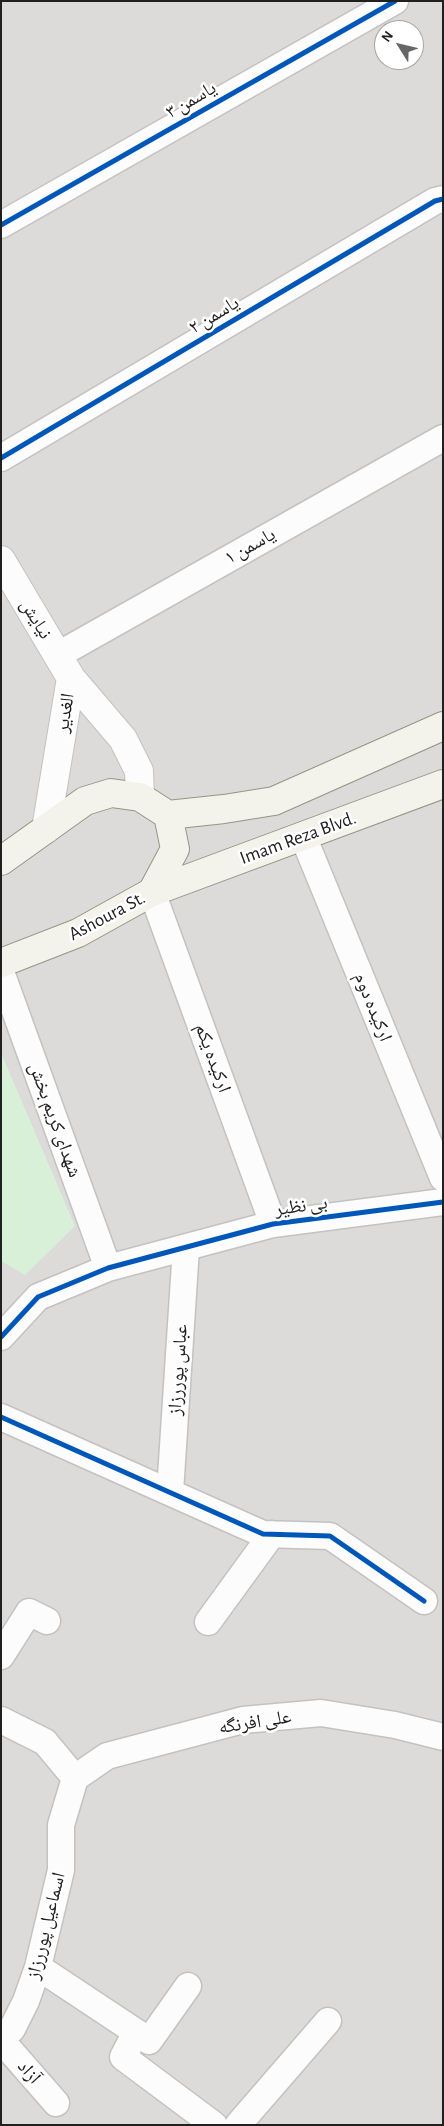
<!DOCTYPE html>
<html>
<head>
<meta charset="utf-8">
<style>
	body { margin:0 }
	#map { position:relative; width:444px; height:2126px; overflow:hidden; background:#edebe9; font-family:"Alegreya Sans",sans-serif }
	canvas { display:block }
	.frame { position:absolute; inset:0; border:2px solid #202020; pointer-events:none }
	.north { position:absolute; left:374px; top:20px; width:50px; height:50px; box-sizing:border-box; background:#fff; border:1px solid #a6a6a6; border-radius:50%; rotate:306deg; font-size:14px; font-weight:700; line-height:20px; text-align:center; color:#202020 }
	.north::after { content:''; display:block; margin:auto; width:18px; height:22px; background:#686766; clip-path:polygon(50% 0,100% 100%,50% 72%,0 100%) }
</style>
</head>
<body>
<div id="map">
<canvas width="444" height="2126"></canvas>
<div class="frame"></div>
<div class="north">N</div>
</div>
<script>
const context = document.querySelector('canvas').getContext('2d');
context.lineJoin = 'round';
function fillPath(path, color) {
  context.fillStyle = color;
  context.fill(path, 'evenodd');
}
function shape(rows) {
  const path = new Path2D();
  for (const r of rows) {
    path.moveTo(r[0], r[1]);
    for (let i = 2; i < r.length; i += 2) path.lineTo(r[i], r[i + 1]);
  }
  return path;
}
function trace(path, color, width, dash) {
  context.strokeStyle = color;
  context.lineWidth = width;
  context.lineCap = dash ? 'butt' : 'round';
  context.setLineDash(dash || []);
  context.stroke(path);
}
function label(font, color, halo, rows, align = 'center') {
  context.font = font + ' "Alegreya Sans","Noto Naskh Arabic",sans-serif';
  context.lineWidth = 5;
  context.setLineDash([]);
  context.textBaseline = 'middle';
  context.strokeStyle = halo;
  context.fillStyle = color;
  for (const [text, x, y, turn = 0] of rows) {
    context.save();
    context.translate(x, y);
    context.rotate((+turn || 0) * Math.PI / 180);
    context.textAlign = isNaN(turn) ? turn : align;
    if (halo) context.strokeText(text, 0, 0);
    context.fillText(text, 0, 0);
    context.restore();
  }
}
fillPath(shape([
	[1,1,443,1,443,2125,1,2125],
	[384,30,414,30,414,60,384,60]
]), '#dddbda');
fillPath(shape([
	[1,1053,75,1226,25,1275,1,1261]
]), '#d9f0d8');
const minor = shape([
	[1,225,395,1],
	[1,458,435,201,443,199],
	[58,655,443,438],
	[303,836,443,1178],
	[152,892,273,1224],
	[1,972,108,1268],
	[1,1337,38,1297,108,1268,273,1224,443,1202],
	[1,1417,263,1534,330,1536,424,1601],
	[170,1492,186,1248],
	[208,1622,272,1534],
	[1,1656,29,1612,47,1621],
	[1,1720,45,1742,75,1778],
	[75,1778,107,1756,243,1720,321,1713,395,1725,443,1737],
	[38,1967,136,2032,123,2057,214,2125],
	[136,2032,149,2041,188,1986],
	[1,2038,12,2029,26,2001,38,1967,61,1870,61,1825,75,1778],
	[1,2040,56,2103],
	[238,2125,328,2021]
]);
const tertiary = shape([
	[1,560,71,678,123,739,139,771,140,797],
	[46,829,71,678]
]);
const secondary = shape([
	[168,815,224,809,274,801,443,726],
	[1,861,85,801,111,793,140,797,168,815,175,849,152,892,78,933,1,963],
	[152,892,443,784]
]);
trace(minor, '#c3c2c1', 29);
trace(tertiary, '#c3c2c1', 30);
trace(secondary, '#959583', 30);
trace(minor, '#fcfcfc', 26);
trace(tertiary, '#fcfcfc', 28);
trace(secondary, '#f3f3ec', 28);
trace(shape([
	[1,225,395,1],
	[1,458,435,201,443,199],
	[1,1337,38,1297,108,1268,273,1224,443,1202],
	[1,1417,263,1534,330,1536,424,1601]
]), '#0057b8', 5);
label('19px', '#202020', '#fff', [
	["یاسمن ۳",191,100,-30],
	["یاسمن ۲",214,315,-31],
	["یاسمن ۱",250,546,-29],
	["نیایش",36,619,59],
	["الغدیر",65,713,-81],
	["Imam Reza Blvd.",298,838,-20],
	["Ashoura St.",107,916,-28],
	["ارکیده دوم",373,1007,68],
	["ارکیده یکم",213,1058,70],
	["شهدای کریم بخش",55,1120,70],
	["بی نظیر",301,1206,-8],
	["عباس پوررزاز",178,1370,-86],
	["علی افرنگه",255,1722,-9],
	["اسماعیل پوررزاز",46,1926,-76],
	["آزاد",29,2072,49]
]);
</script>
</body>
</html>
